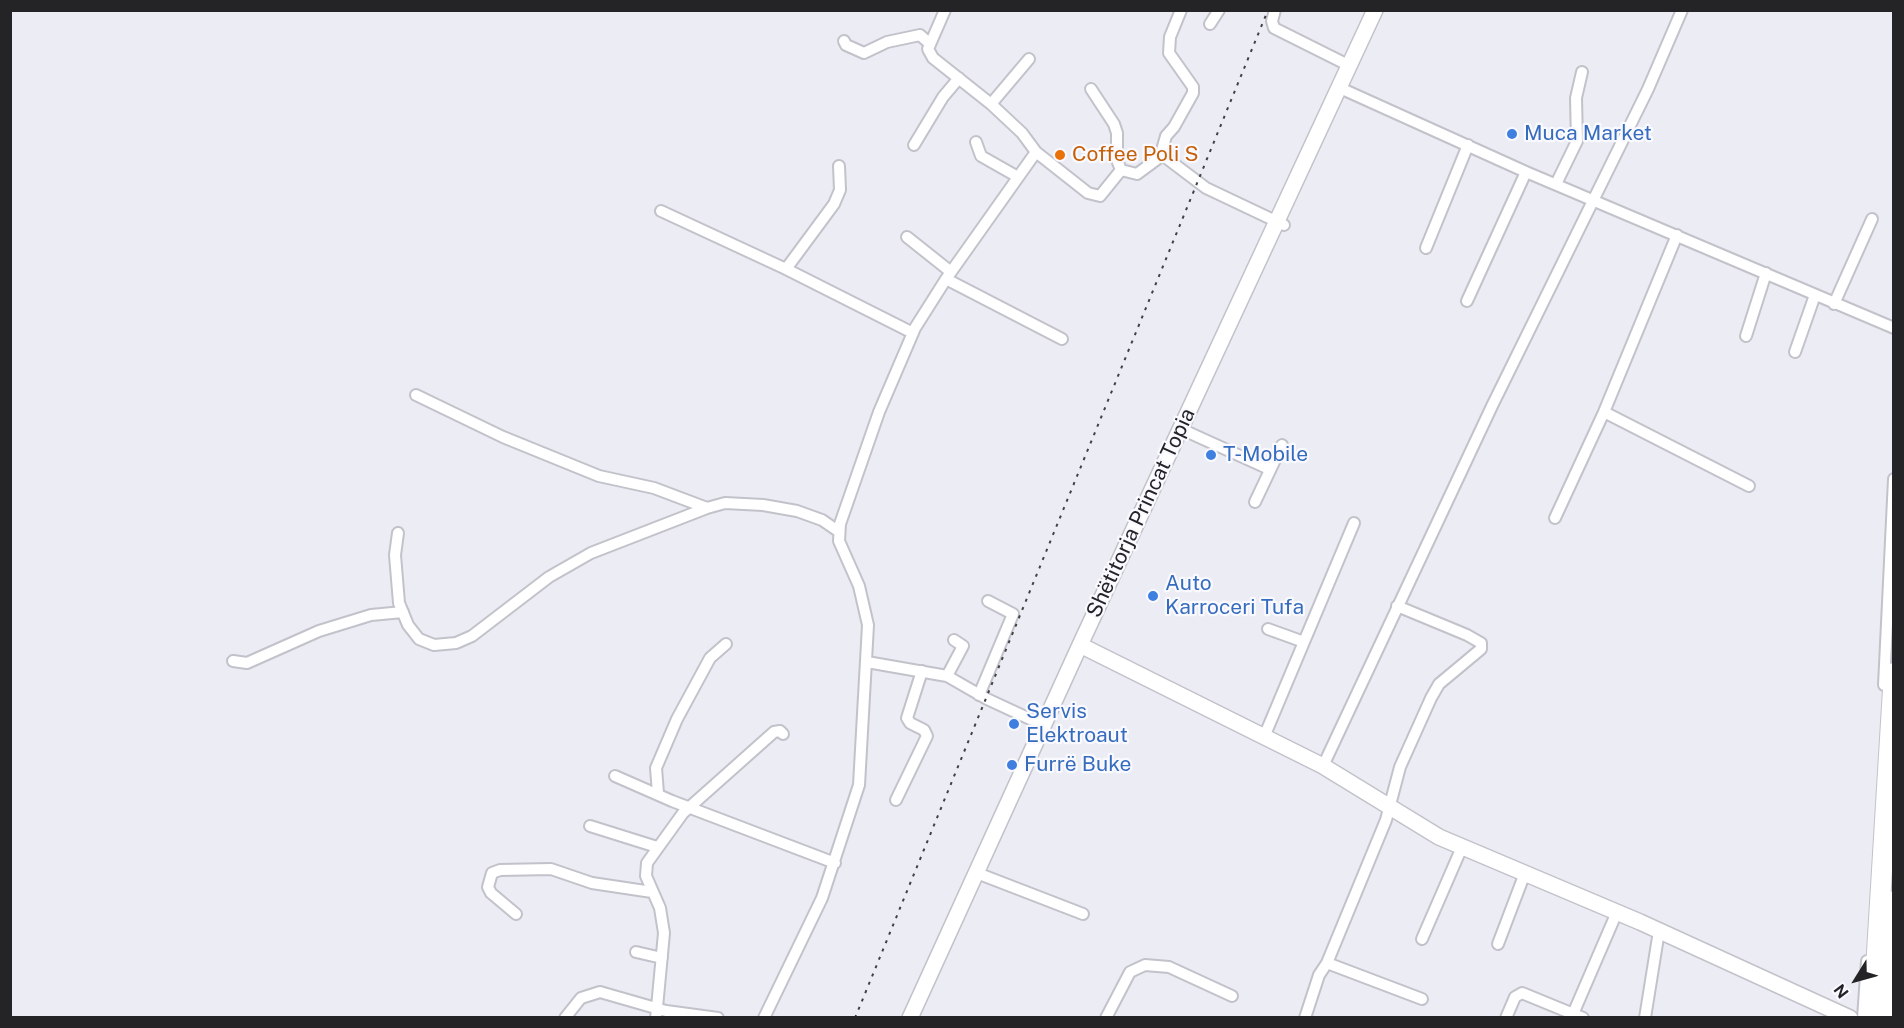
<!DOCTYPE html>
<html>
<head>
<meta charset="utf-8">
<style>
	body { margin:0 }
	#map { position:relative; width:1904px; height:1028px; overflow:hidden; background:#ececf4; font-family:"Public Sans",sans-serif }
	canvas { display:block }
	.frame { position:absolute; inset:0; border:12px solid #242427; pointer-events:none }
	.north { position:absolute; left:1826px; top:950px; width:60px; height:60px; -webkit-text-stroke:4px #f9f9ff; paint-order:stroke; rotate:233deg; font-size:16px; font-weight:700; line-height:24px; text-align:center; color:#242427 }
	.north::after { content:''; display:block; margin:auto; width:21px; height:27px; background:#242427; clip-path:polygon(50% 0,100% 100%,50% 72%,0 100%) }
</style>
</head>
<body>
<div id="map">
<canvas width="1904" height="1028"></canvas>
<div class="frame"></div>
<div class="north">N</div>
</div>
<script>
const context = document.querySelector('canvas').getContext('2d');
context.lineJoin = 'round';
function shape(rows) {
  const path = new Path2D();
  for (const r of rows) {
    path.moveTo(r[0], r[1]);
    for (let i = 2; i < r.length; i += 2) path.lineTo(r[i], r[i + 1]);
  }
  return path;
}
function trace(path, color, width, dash) {
  context.strokeStyle = color;
  context.lineWidth = width;
  context.lineCap = dash ? 'butt' : 'round';
  context.setLineDash(dash || []);
  context.stroke(path);
}
function label(font, color, halo, rows, align = 'center') {
  context.font = font + ' "Public Sans",sans-serif';
  context.lineWidth = 4.5;
  context.setLineDash([]);
  context.textBaseline = 'middle';
  context.strokeStyle = halo;
  context.fillStyle = color;
  for (const [text, x, y, turn = 0] of rows) {
    context.save();
    context.translate(x, y);
    context.rotate((+turn || 0) * Math.PI / 180);
    context.textAlign = isNaN(turn) ? turn : align;
    if (halo) context.strokeText(text, 0, 0);
    context.fillText(text, 0, 0);
    context.restore();
  }
}
const street = shape([
	[945,10,928,49,933,58,991,104,1022,133,1036,152,1088,193,1100,196,1121,170,1137,174,1160,157,1165,157,1206,188,1284,225],
	[1275,10,1272,21,1274,28,1350,66],
	[1210,24,1219,10],
	[844,41,846,45,864,53,887,42,920,35,930,44],
	[1340,88,1526,172,1894,328],
	[1091,89,1114,124,1117,133,1117,160,1121,170],
	[991,104,1029,59],
	[976,142,981,156,1018,177],
	[914,145,943,97,959,78],
	[1160,157,1166,136,1174,127,1193,93,1193,87,1169,53,1170,37,1181,10],
	[1556,184,1577,141,1576,98,1582,72],
	[661,211,786,269,913,333],
	[907,237,951,272],
	[1426,248,1468,145],
	[786,269,834,204,840,190,839,166],
	[946,279,1062,339],
	[1467,301,1526,172],
	[1834,304,1872,219],
	[1746,336,1766,273],
	[1795,352,1815,295],
	[416,395,503,437,599,476,654,488,707,508],
	[1604,412,1749,486],
	[1181,429,1269,469],
	[1255,502,1282,445],
	[1555,518,1604,412,1677,235],
	[398,533,395,555,399,603,408,625,419,639,434,645,456,643,472,636,549,577,591,553,707,508,725,503,763,505,797,511,822,520,838,531],
	[1268,629,1304,642],
	[233,661,247,663,319,631,371,615,403,612],
	[867,662,947,676,987,699,1043,725],
	[947,676,963,646,954,640],
	[1884,685,1894,479],
	[979,695,1013,614,988,601],
	[1264,737,1354,523],
	[1323,766,1492,406,1648,89,1682,10],
	[615,776,672,801,835,863],
	[658,793,656,768,677,719,710,658,726,644],
	[896,800,927,736,924,730,910,723,907,718,922,671],
	[590,826,657,847],
	[982,875,1083,914],
	[516,914,491,893,488,887,492,873,500,870,551,869,592,883,652,892],
	[1422,939,1462,847],
	[1498,944,1525,873],
	[636,952,662,958],
	[1327,963,1386,820,1400,767,1431,698,1439,684,1481,649,1481,643,1467,635,1397,606],
	[1573,1014,1617,912],
	[565,1018,581,998,600,992,666,1011,718,1018],
	[656,1018,664,933,660,908,646,876,647,863,683,813,774,732,780,731,783,734],
	[764,1018,822,898,859,785,868,625,859,586,839,541,840,524,879,412,915,328,946,279,1036,152],
	[1106,1018,1130,972,1145,965,1169,967,1232,996],
	[1305,1018,1319,975,1327,963,1422,999],
	[1506,1018,1515,997,1522,993,1583,1018],
	[1645,1018,1659,931],
	[1863,1018,1867,961]
]);
const secondary = shape([
	[1080,645,1323,766,1439,837,1640,922,1850,1018],
	[910,1018,1080,645,1375,10]
]);
const highway = shape([
	[1873,1018,1894,673],
	[1887,1018,1894,901]
]);
trace(street, '#c2c2cb', 14);
trace(secondary, '#c2c2cb', 18);
trace(highway, '#c2c2cb', 22);
trace(street, '#fff', 10);
trace(secondary, '#fff', 15);
trace(highway, '#fff', 20);
trace(shape([
	[855,1018,1268,10]
]), '#414144', 2, [3, 6]);
for (const [x, y, r, color] of [
	[1512,134,6,"#3f7fe0"],
	[1060,155,6,"#e8710a"],
	[1211,455,6,"#3f7fe0"],
	[1153,596,6,"#3f7fe0"],
	[1014,724,6,"#3f7fe0"],
	[1012,765,6,"#3f7fe0"]
]) {
  const dot = new Path2D();
  dot.arc(x, y, r, 0, 2 * Math.PI);
  context.fillStyle = color;
  context.fill(dot);
  trace(dot, '#f9f9ff', 2);
}
label('21px', '#366cbe', '#f9f9ff', [
	["Muca Market",1524,134],
	["T-Mobile",1223,455],
	["Auto",1165,584],
	["Karroceri Tufa",1165,608],
	["Servis",1026,712],
	["Elektroaut",1026,736],
	["Furrë Buke",1024,765]
], 'left');
label('21px', '#c56008', '#f9f9ff', [
	["Coffee Poli S",1072,155]
], 'left');
label('21px', '#242427', '#f9f9ff', [
	["Shëtitorja Princat Topia",1141,513,-65]
]);
</script>
</body>
</html>
